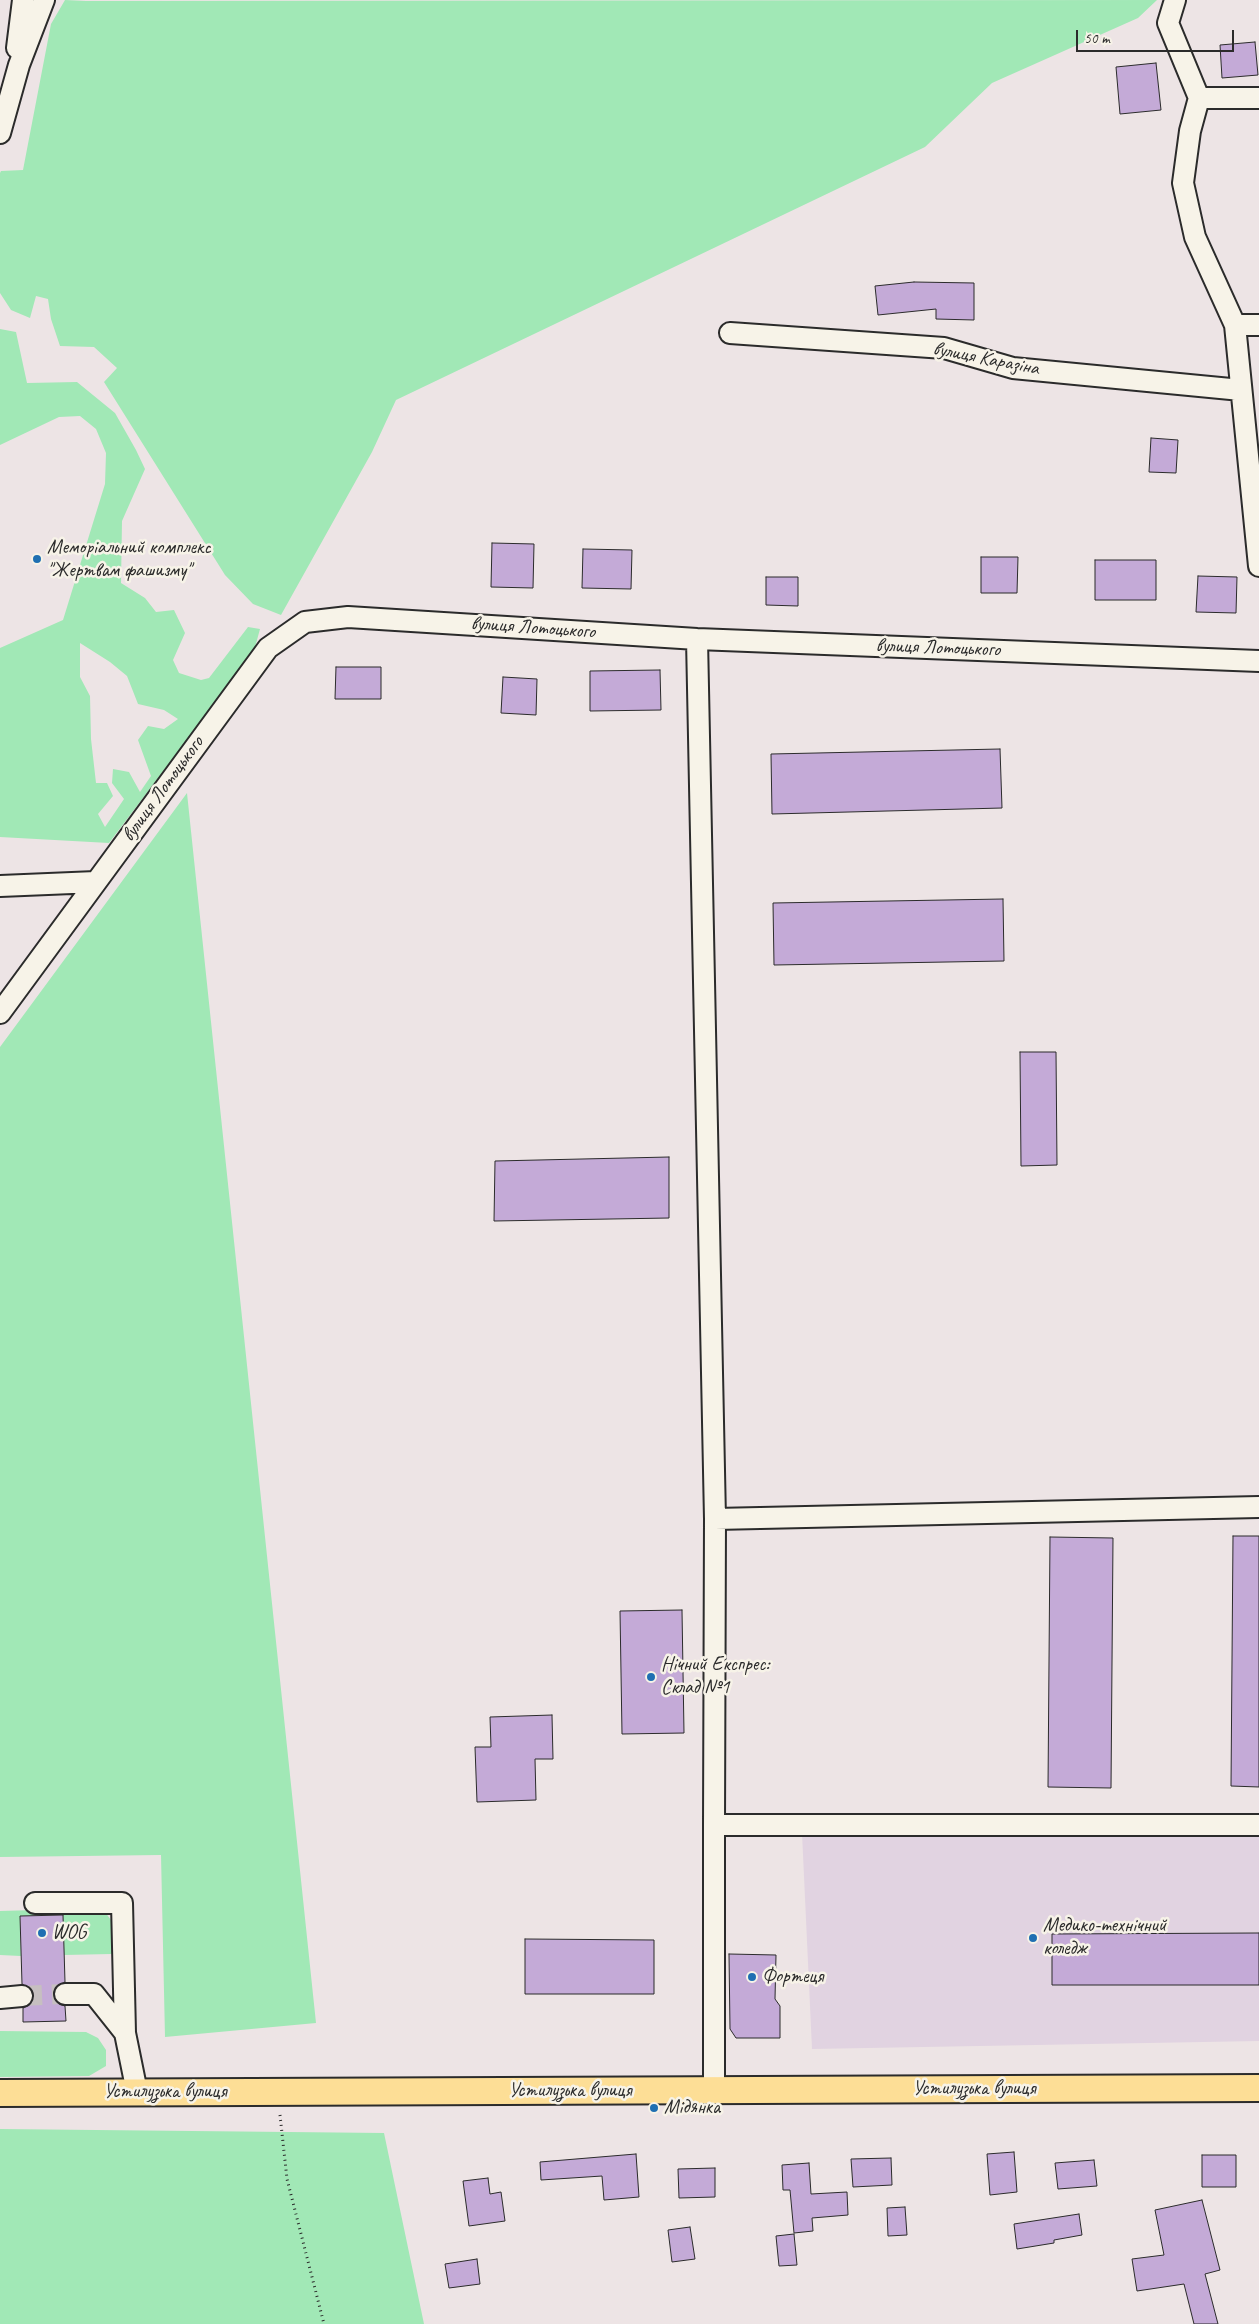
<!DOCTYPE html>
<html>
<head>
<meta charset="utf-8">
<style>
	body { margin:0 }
	#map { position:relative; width:1259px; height:2324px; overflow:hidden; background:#ede4e5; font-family:Caveat,sans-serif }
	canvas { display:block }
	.scale { position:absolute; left:1076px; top:30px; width:158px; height:22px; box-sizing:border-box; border:2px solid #2b2b2b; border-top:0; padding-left:6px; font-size:15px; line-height:18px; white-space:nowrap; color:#2b2b2b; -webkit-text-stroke:4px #f7f3e8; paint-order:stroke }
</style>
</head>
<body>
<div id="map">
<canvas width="1259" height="2324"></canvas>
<div class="scale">50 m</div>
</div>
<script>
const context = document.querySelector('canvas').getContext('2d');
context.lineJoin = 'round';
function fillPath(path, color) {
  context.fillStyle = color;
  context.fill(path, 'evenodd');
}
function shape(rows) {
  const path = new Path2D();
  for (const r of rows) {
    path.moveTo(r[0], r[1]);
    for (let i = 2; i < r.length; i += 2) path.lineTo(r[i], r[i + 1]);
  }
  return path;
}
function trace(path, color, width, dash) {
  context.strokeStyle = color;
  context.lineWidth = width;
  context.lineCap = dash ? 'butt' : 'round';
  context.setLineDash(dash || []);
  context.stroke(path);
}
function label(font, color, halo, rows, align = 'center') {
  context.font = font + ' Caveat,sans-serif';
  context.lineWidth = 5;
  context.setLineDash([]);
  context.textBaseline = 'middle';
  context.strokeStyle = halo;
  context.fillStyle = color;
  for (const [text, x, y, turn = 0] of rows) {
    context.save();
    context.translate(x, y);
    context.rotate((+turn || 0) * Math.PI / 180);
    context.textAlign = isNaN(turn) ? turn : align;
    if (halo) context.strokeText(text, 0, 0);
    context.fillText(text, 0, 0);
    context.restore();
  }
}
fillPath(shape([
	[802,1833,1259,1834,1259,2041,812,2049]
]), '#e1d3e1');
fillPath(shape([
	[65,0,86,1,1157,0,1138,18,992,83,925,147,396,400,372,452,281,615,253,604,225,575,104,382,117,368,94,347,60,346,51,319,48,299,36,296,30,318,11,310,0,293,0,173,1,171,23,170,51,24],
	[0,329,16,332,27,383,77,382,115,413,136,450,145,469,122,521,121,583,145,598,156,612,174,610,185,633,173,660,179,673,201,680,209,678,248,627,260,629,254,651,109,843,0,837,0,648,63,620,105,484,106,453,96,429,80,416,59,417,0,445],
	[80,643,110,662,127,676,138,704,164,710,178,719,164,729,148,726,138,740,151,776,140,792,129,772,113,769,112,783,124,799,105,827,98,814,113,796,107,783,96,783,91,739,90,696,80,677],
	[187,793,316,2023,165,2037,161,1855,0,1857,0,1047],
	[36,1910,105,1912,114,1924,118,1948,111,1954,64,1955,62,1915,20,1916,21,1956,0,1955,0,1911],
	[0,2031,86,2032,98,2038,106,2050,106,2066,89,2076,0,2077],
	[0,2129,384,2133,424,2324,0,2324]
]), '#a1e8b6');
const building = shape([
	[1255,42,1258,75,1222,78,1220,45,1255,42],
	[1156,63,1161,110,1120,114,1116,67,1156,63],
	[914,282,974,283,974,320,936,319,936,309,878,315,875,286,914,282],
	[1151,438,1178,440,1176,473,1149,472,1151,438],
	[492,543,534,544,533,588,491,587,492,543],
	[583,549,632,550,631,589,582,588,583,549],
	[981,557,1018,557,1017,593,981,593,981,557],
	[1095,560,1156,560,1156,600,1095,600,1095,560],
	[1198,576,1237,577,1236,613,1196,612,1198,576],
	[766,577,798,577,798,606,766,605,766,577],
	[336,667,381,667,381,699,335,699,336,667],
	[660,670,661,710,590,711,590,671,660,670],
	[503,677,537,679,536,715,501,713,503,677],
	[1000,749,1002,808,772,814,771,754,1000,749],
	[1003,899,1004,961,774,965,773,903,1003,899],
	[1020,1052,1056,1052,1057,1165,1021,1166,1020,1052],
	[669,1157,669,1218,494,1221,495,1161,669,1157],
	[1233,1536,1259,1536,1259,1787,1231,1786,1233,1536],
	[1050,1537,1113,1538,1111,1788,1048,1787,1050,1537],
	[682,1610,684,1733,622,1734,620,1611,682,1610],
	[552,1715,553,1759,535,1759,536,1800,477,1802,475,1747,491,1747,490,1717,552,1715],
	[63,1915,65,1982,55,1988,53,1994,59,2004,65,2006,66,2021,23,2022,23,2008,29,2005,34,1995,31,1989,22,1984,20,1916,63,1915],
	[1259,1933,1259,1985,1052,1985,1052,1934,1259,1933],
	[525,1939,654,1940,654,1994,525,1994,525,1939],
	[729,1954,776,1955,775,1999,780,2006,780,2038,736,2038,730,2029,729,1954],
	[1014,2152,1017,2192,990,2195,987,2154,1014,2152],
	[636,2154,639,2197,604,2200,602,2176,541,2180,540,2162,636,2154],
	[1202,2155,1236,2155,1236,2187,1202,2187,1202,2155],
	[891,2158,892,2185,853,2187,851,2159,891,2158],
	[1094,2160,1097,2186,1058,2189,1055,2163,1094,2160],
	[809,2163,811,2194,847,2192,848,2215,812,2218,813,2231,794,2233,790,2190,783,2190,782,2165,809,2163],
	[715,2168,715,2197,679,2198,678,2169,715,2168],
	[488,2178,490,2194,501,2192,505,2221,469,2226,463,2181,488,2178],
	[1202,2200,1220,2270,1205,2274,1218,2324,1194,2324,1184,2284,1137,2291,1132,2259,1164,2255,1155,2210,1202,2200],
	[905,2207,907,2235,888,2236,887,2208,905,2207],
	[1079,2214,1082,2235,1054,2240,1054,2243,1017,2249,1014,2224,1079,2214],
	[690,2227,695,2259,672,2262,668,2230,690,2227],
	[794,2234,797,2265,779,2266,776,2236,794,2234],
	[477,2259,480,2284,449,2288,445,2264,477,2259]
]);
fillPath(building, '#c4aad7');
trace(building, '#2b2b2b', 1);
trace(shape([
	[22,1996,65,1994]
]), '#c6bfc0', 20, [20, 10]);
const minor = shape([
	[1175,0,1168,23,1199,98,1190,131,1183,183,1195,237,1235,325,1259,566],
	[17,48,23,0],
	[1199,98,1259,98],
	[0,133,19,65,44,0],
	[1235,325,1259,325],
	[730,333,944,348,1013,368,1241,390],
	[697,639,715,1519,714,1825],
	[0,886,96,882],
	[0,1013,268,648,305,622,348,617,697,639,1259,661],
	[715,1519,1259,1507],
	[35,1903,122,1903,125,2033],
	[65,1994,94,1994,125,2033,137,2092],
	[0,1998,22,1996],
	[714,2090,714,1825,1259,1825]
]);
const major = shape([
	[0,2093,1259,2088]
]);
trace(minor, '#2b2b2b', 24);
trace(major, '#2b2b2b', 30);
trace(shape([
	[280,2115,287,2179,324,2324]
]), '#2b2b2b', 3, [1, 4]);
trace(minor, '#f7f3e8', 20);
trace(major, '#fdde96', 26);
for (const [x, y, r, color] of [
	[37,559,5,"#1f6fb2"],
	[651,1677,5,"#1f6fb2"],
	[42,1933,5,"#1f6fb2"],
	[1033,1938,5,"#1f6fb2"],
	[752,1977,5,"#1f6fb2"],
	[654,2108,5,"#1f6fb2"]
]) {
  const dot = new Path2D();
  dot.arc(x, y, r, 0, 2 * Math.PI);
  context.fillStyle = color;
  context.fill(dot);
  trace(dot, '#f7f3e8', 2);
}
label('20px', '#2b2b2b', '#f7f3e8', [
	["вулиця Каразіна",986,359,11],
	["вулиця Лотоцького",533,628,4],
	["вулиця Лотоцького",938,648,2],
	["вулиця Лотоцького",163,789,-54],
	["Устилузька вулиця",974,2089],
	["Устилузька вулиця",570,2091],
	["Устилузька вулиця",165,2092]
]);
label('20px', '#2b2b2b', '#f7f3e8', [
	["Меморіальний комплекс",47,548],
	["\"Жертвам фашизму\"",47,571],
	["Нічний Експрес:",661,1665],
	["Склад №1",661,1688],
	["Медико-технічний",1043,1926],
	["коледж",1043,1949],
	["WOG",52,1933],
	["Фортеця",762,1977],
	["Мідянка",664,2108]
], 'left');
</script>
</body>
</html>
